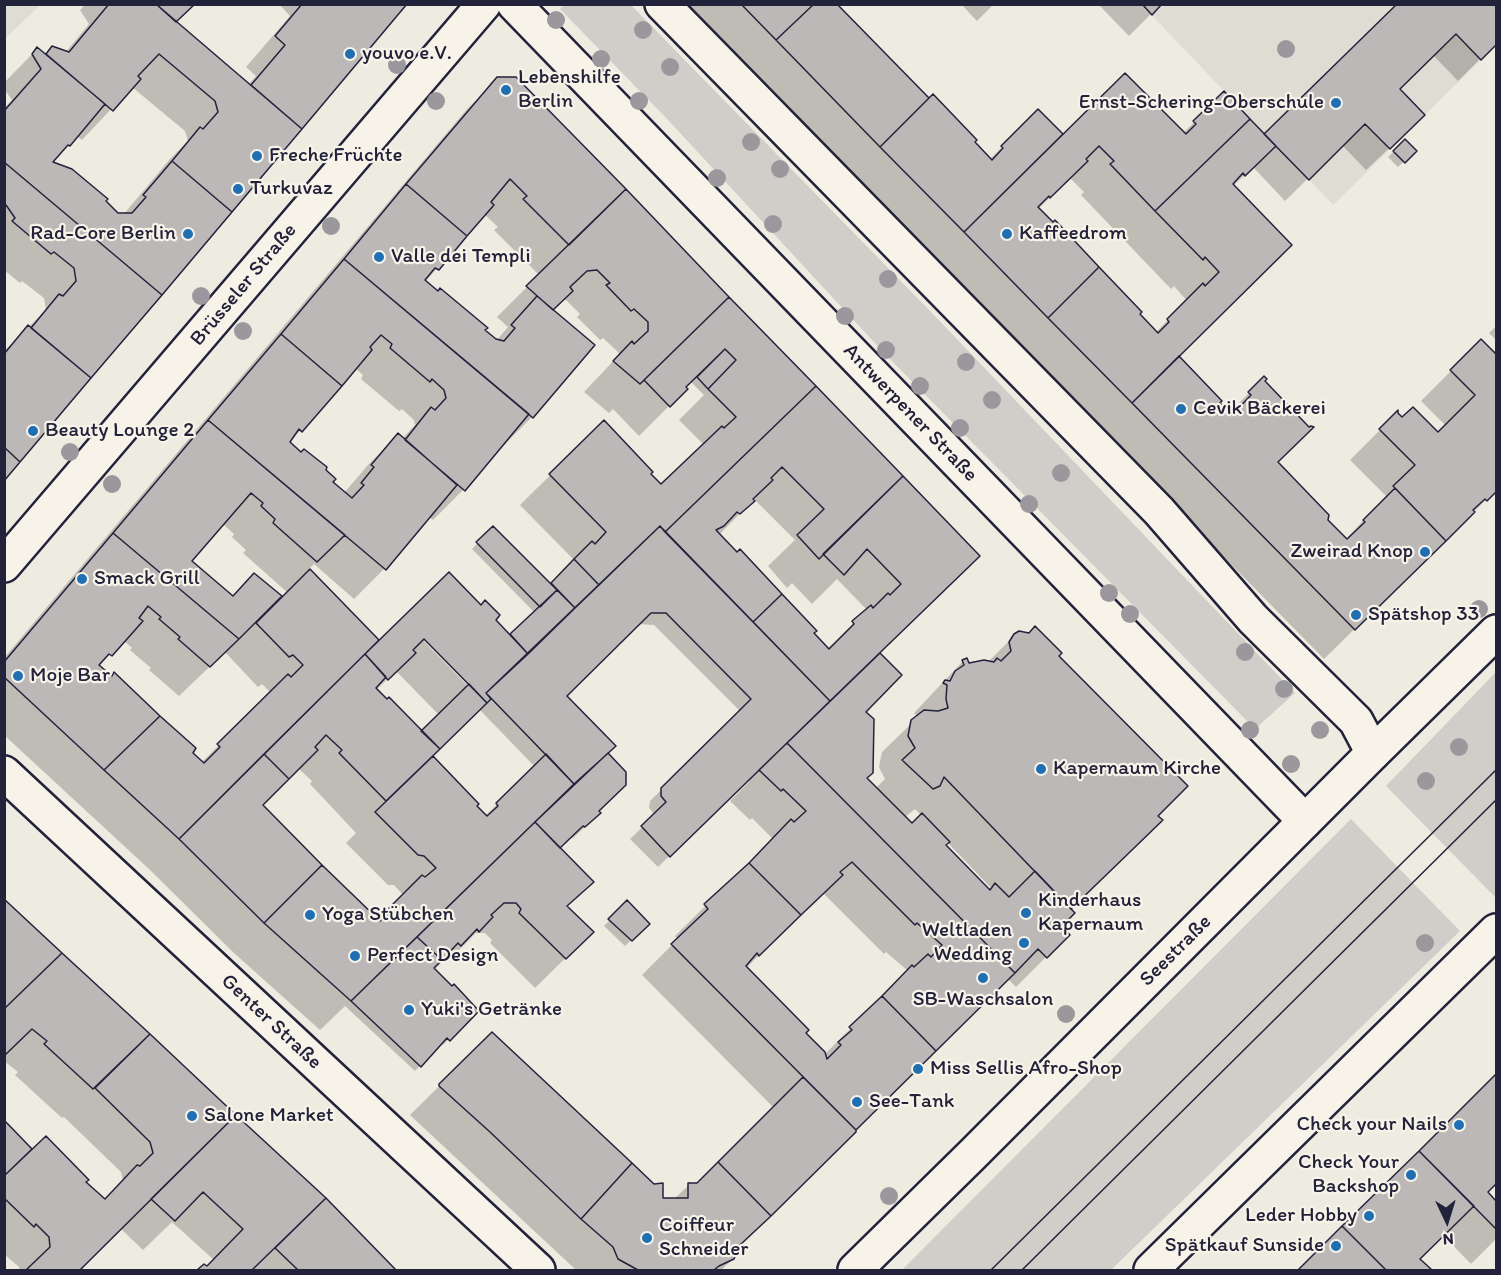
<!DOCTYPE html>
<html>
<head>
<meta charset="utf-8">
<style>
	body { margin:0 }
	#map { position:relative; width:1501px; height:1275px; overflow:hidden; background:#eeebe1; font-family:Itim,sans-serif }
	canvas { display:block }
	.frame { position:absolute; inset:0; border:6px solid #22223b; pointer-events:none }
	.north { position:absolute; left:1417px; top:1191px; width:60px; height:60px; -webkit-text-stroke:4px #f7f3e8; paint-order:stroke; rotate:176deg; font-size:16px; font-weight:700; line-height:24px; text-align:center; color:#22223b }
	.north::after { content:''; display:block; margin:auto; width:21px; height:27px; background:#22223b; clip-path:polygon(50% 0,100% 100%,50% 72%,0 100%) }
</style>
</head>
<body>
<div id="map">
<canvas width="1501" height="1275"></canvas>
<div class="frame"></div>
<div class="north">N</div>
</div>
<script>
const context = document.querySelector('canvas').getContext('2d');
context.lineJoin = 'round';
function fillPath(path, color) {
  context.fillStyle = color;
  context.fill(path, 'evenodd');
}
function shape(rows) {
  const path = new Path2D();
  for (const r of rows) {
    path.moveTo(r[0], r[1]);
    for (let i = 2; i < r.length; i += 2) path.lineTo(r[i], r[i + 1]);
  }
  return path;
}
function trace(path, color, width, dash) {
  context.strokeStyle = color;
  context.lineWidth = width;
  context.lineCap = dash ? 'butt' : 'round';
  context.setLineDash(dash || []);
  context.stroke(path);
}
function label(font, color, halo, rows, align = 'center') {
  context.font = font + ' Itim,sans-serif';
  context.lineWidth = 4.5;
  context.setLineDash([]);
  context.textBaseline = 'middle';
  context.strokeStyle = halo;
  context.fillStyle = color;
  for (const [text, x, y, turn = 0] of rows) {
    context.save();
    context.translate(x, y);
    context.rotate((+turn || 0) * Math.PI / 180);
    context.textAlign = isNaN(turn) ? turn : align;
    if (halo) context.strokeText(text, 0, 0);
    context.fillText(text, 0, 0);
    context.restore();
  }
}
fillPath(shape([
	[5,4,40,4,40,5,5,39],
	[1142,5,1496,5,1496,45,1333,205]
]), '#dfdcd4');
fillPath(shape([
	[564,5,631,5,931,312,1295,693,1255,729,886,355,669,121,560,9],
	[1496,672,1496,895,1495,897,1386,786],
	[1351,819,1460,931,1111,1270,902,1270]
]), '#d1cdc9');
fillPath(shape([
	[86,4,193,4,175,23,248,85,256,76,246,67,290,16,279,4,405,4,4,478,4,351,46,310,44,298,22,281,20,283,4,270,4,108,12,100,4,89,4,83,37,49,45,55,52,48,65,53,89,24,80,10],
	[132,87,185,131,188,141,170,159,124,214,117,214,104,201,52,163,77,136,82,140],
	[681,4,835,4,990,159,1038,111,1063,137,1183,133,1224,94,1264,136,1399,4,1496,4,1496,43,1458,81,1433,55,1398,90,1400,138,1366,170,1342,145,1285,201,1253,167,1233,186,1290,245,1177,357,1228,414,1264,378,1276,463,1345,540,1386,496,1350,460,1396,414,1403,419,1438,434,1446,426,1421,401,1481,341,1496,356,1496,490,1324,659],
	[1070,178,1084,192,1081,195,1171,289,1174,286,1187,301,1156,332,1038,209],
	[961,4,994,4,977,21],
	[1098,4,1161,4,1129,36],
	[516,78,978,556,878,654,900,675,864,712,873,720,872,772,865,779,875,789,885,779,879,767,882,752,917,718,917,715,914,714,915,712,963,661,966,660,968,664,988,662,1015,635,1023,633,1029,634,1035,628,1060,653,1057,656,1186,786,1156,816,1161,820,1070,909,1073,913,1060,926,1068,935,1016,987,1007,978,738,1244,733,1259,721,1270,576,1270,410,1115,492,1034,654,1185,661,1185,661,1200,674,1199,689,1185,697,1184,774,1108,642,975,678,939,675,936,773,839,752,818,750,820,730,801,749,782,747,780,658,867,630,839,655,815,649,808,650,801,741,712,654,625,637,624,565,696,613,746,606,754,625,772,624,785,597,811,599,813,587,825,573,838,570,836,558,848,592,882,566,907,592,932,535,988,490,943,492,940,485,933,476,933,448,961,446,958,434,970,452,988,454,986,477,1011,443,1045,441,1043,415,1071,345,1006,320,1030,234,953,149,869,4,735,4,658,467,109,498,79],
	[484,214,498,227,494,230,539,275,497,317,508,327,496,341,483,331,486,328,440,290,438,293,425,282],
	[561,300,566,300,580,314,577,317,600,340,603,338,619,353,618,356,584,392,609,413,613,409,639,436,686,389,684,388,690,381,704,395,679,420,704,445,661,486,649,474,651,472,604,422,520,505,574,560,550,585,493,528,472,549,535,613,510,637,494,620,498,615,485,602,481,607,449,574,379,642,308,570,314,564,354,599,384,569,429,517,433,520,463,490,500,446,502,447,532,417,593,345,551,310],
	[355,368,363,375,361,379,399,411,402,409,414,420,415,425,402,439,398,435,368,465,344,493,331,483,334,479,324,471,325,468,304,451,301,453,289,443],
	[754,499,795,540,768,566,787,588,792,583,812,604,837,579,867,610,827,649,812,634,815,631,798,611,740,552,737,554,719,535],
	[223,524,234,534,232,537,246,550,243,553,288,593,282,598,254,575,232,597,190,561],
	[420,633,470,684,468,686,418,635],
	[123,640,132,648,130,650,151,668,149,670,179,696,225,652,258,687,262,684,271,693,201,763,191,753,194,749,114,674,111,677,99,666],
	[396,671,439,715,422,733,389,699,387,701,376,690],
	[479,709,535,767,485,816,475,806,477,804,431,756],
	[298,768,312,781,310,784,356,833,346,843,388,885,394,885,404,896,378,921,260,805],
	[915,809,921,815,912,825,904,818],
	[947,842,992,889,990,891,944,845],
	[823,893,884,954,886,952,908,971,825,1054,804,1033,807,1030,746,968],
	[1405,141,1415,151,1398,167,1388,157],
	[1496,326,1496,340,1489,333],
	[4,901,325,1199,394,1270,200,1270,204,1266,207,1268,214,1260,172,1222,143,1250,120,1228,79,1269,80,1270,19,1270,19,1267,4,1254,4,1122,32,1151,85,1182,104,1200,123,1181,121,1172,64,1117,62,1118,15,1075,18,1072,4,1061],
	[627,902,648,924,625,946,604,926],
	[1496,1076,1496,1181,1486,1192,1496,1204,1496,1239,1471,1264,1443,1235,1418,1259,1430,1270,1300,1270]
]), '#0003');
const building = shape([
	[109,4,156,4,302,129,232,212,172,161,200,127,203,129,218,112,215,101,159,54,138,76,141,79,113,111,46,54,52,46,69,52,109,4],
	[156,4,195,4,176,22,156,4],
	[302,4,407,4,302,129,251,85,285,45,275,36,302,4],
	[741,4,814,4,776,40,741,4],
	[814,4,837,4,929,98,880,147,776,40,814,4],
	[1142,4,1162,4,1152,15,1142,4],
	[1397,4,1496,4,1496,45,1481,60,1456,34,1400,89,1425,115,1390,149,1365,124,1309,180,1264,134,1397,4],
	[37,47,105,104,70,146,68,145,53,162,72,169,108,199,106,201,118,213,132,213,146,197,143,195,172,161,232,212,162,295,4,162,4,111,41,69,32,54,37,47],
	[1125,73,1186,134,1196,124,1193,121,1224,91,1250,119,1155,211,1110,164,1114,161,1099,146,1086,159,1088,161,1050,198,1049,196,1038,207,1053,222,1055,220,1099,267,1048,318,964,232,1125,73],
	[497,77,516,77,626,189,569,245,523,199,527,196,510,179,491,202,494,205,467,236,406,184,497,77],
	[933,94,977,140,975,142,992,160,1003,148,1001,146,1038,109,1063,134,964,232,880,147,933,94],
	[1250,119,1276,146,1245,176,1243,173,1233,184,1292,245,1132,403,1048,318,1099,267,1142,312,1140,314,1158,333,1169,322,1167,319,1203,283,1205,286,1219,272,1205,257,1203,260,1155,211,1250,119],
	[1405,139,1417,151,1405,163,1393,151,1405,139],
	[4,162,162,295,91,378,31,328,59,294,63,296,76,281,74,268,54,252,51,254,12,221,15,218,6,205,4,207,4,162],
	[406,184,467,236,439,270,435,268,425,280,438,291,440,288,488,328,485,330,496,339,504,341,515,328,511,325,537,296,595,345,533,418,344,259,406,184],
	[626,189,729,297,640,384,613,361,632,341,634,344,648,331,648,322,634,309,631,311,606,285,610,283,597,270,587,271,570,287,573,291,553,310,526,286,626,189],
	[344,259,529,414,465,491,405,440,431,407,435,410,446,398,444,390,432,379,430,382,390,348,392,344,381,335,370,347,372,350,342,386,281,334,344,259],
	[729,297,816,386,665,532,660,526,599,585,574,559,592,541,595,544,606,532,549,474,604,420,653,472,651,474,661,484,722,426,724,428,736,417,708,389,736,360,725,349,686,387,688,389,670,407,644,380,729,297],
	[28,325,91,378,20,462,4,447,4,354,28,325],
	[281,334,342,386,302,432,299,429,290,442,301,452,304,449,327,467,326,470,336,479,333,482,352,498,364,485,361,483,374,467,371,465,398,433,457,485,386,570,208,420,281,334],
	[1481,339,1496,354,1496,492,1487,501,1485,499,1473,510,1475,512,1446,541,1393,486,1415,465,1379,429,1398,410,1398,413,1402,417,1413,407,1438,432,1475,395,1450,370,1481,339],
	[725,349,736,360,708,389,697,377,725,349],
	[1179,356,1222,401,1220,403,1232,415,1251,395,1248,392,1264,376,1267,379,1265,381,1309,427,1311,426,1314,427,1278,462,1329,515,1328,520,1347,539,1365,522,1363,520,1395,488,1446,541,1355,630,1132,403,1179,356],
	[816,386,903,476,819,559,797,535,824,509,782,467,771,478,773,480,753,499,755,501,740,514,737,512,724,526,716,530,737,552,740,549,782,594,753,622,665,532,816,386],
	[208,420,345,535,317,562,273,523,275,519,261,506,263,503,251,493,192,561,233,596,254,573,282,596,239,639,113,533,208,420],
	[4,447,20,462,4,481,4,447],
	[903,476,980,556,830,701,753,622,782,594,817,631,814,633,829,649,854,624,852,621,871,605,873,608,888,593,890,595,901,584,867,549,844,575,823,554,903,476],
	[493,526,557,590,540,607,476,542,493,526],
	[660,526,830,701,670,857,641,826,666,802,661,796,661,788,751,699,666,613,651,613,567,696,616,746,574,784,486,693,660,526],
	[113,533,239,639,210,667,178,639,180,637,159,619,161,617,148,606,139,618,143,621,112,656,109,654,99,665,112,676,114,672,160,716,104,770,5,678,4,662,113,533],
	[574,559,599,585,575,608,551,583,574,559],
	[310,569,379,640,179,839,104,770,160,716,196,748,193,753,204,763,220,747,217,744,288,674,291,677,303,665,293,655,289,657,256,623,310,569],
	[449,572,481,605,485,600,500,615,496,620,528,654,486,693,491,699,487,703,424,639,413,650,416,653,388,680,365,654,449,572],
	[557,590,575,608,528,654,510,634,557,590],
	[1035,626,1062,653,1059,656,1188,786,1158,816,1163,820,1071,909,944,777,940,786,933,789,902,760,915,748,908,736,911,720,924,710,938,711,948,708,946,699,947,685,943,683,945,680,950,681,955,671,964,665,962,660,967,658,969,663,984,660,994,662,997,658,1001,661,1011,651,1009,642,1014,634,1019,631,1029,633,1035,626],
	[880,653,902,675,866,712,874,719,873,773,867,778,912,823,922,813,950,842,946,845,990,890,995,883,1009,897,1035,871,1075,913,1062,926,1070,935,1047,958,1038,949,1015,973,787,743,880,653],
	[365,654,386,677,376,688,387,699,389,697,440,749,386,801,339,753,342,750,326,735,315,747,318,750,289,779,264,754,365,654],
	[469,684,487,703,440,749,421,731,469,684],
	[787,743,1015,973,936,1051,882,996,912,965,914,967,928,954,931,957,942,945,917,923,915,925,852,862,840,872,843,875,801,915,749,863,791,819,794,822,806,811,783,789,781,791,759,770,787,743],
	[608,753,626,772,626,785,599,811,601,813,585,827,583,826,560,848,535,822,608,753],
	[264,754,289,779,263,805,322,865,264,923,179,839,264,754],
	[546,754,574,784,351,1001,264,923,322,865,380,921,392,911,389,908,422,875,425,877,436,868,424,856,418,855,375,812,433,756,479,804,477,806,487,816,498,806,496,803,546,754],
	[535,822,594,882,567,906,594,932,566,959,519,913,521,909,516,903,504,903,491,915,493,917,479,932,477,929,461,946,458,943,442,960,417,937,535,822],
	[749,863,801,915,759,956,757,953,746,966,809,1030,806,1033,825,1052,827,1059,841,1045,838,1042,852,1030,849,1027,882,996,936,1051,856,1130,671,944,708,909,704,904,749,863],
	[4,899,62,953,4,1009,4,899],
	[627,900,650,924,632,941,608,919,627,900],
	[417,937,442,960,434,968,452,986,454,984,479,1011,450,1041,447,1038,421,1067,351,1001,417,937],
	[62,953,150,1034,93,1089,44,1044,47,1041,32,1029,4,1056,4,1009,62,953],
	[492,1032,632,1163,581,1219,490,1132,439,1086,439,1084,492,1032],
	[150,1034,236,1115,80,1270,26,1270,50,1247,49,1237,36,1224,34,1227,4,1198,4,1176,46,1136,89,1180,86,1182,105,1199,137,1165,140,1166,153,1153,150,1142,95,1088,150,1034],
	[1496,1074,1496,1184,1488,1192,1496,1201,1496,1229,1419,1151,1496,1074],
	[803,1077,856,1130,856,1132,771,1216,718,1162,803,1077],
	[236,1115,326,1198,252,1270,197,1270,204,1264,207,1266,243,1229,203,1192,175,1221,151,1199,236,1115],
	[4,1120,32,1149,4,1176,4,1120],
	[1419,1151,1474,1206,1420,1259,1431,1269,1429,1270,1386,1270,1342,1226,1419,1151],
	[718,1162,771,1216,740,1245,734,1259,719,1266,714,1270,638,1270,618,1259,613,1247,581,1219,632,1163,654,1184,663,1183,663,1198,688,1198,688,1183,697,1183,718,1162],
	[326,1198,396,1270,298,1270,275,1248,326,1198],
	[1342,1226,1386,1270,1298,1270,1342,1226]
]);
fillPath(building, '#bbb8b7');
trace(building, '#22223b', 1.5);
const minor = shape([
	[514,4,1305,821],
	[662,4,1159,511,1253,619,1356,721,1373,753],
	[4,565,484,4],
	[4,773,538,1270]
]);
const primary = shape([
	[855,1270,972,1155,1373,753,1496,632],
	[1151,1270,1496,931]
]);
trace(minor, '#22223b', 38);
trace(primary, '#22223b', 38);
trace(minor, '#f7f3e8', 33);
trace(primary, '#f7f3e8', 33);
trace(shape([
	[991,1270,1496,770],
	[1022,1270,1496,800]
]), '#22223b', 1.5);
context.fillStyle = '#9b989d';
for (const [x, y] of [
	[556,20],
	[643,30],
	[1286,49],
	[601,59],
	[397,65],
	[670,67],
	[436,101],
	[639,101],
	[751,142],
	[780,169],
	[717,178],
	[773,224],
	[331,226],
	[888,279],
	[201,296],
	[845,316],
	[243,331],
	[886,350],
	[966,362],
	[920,386],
	[992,400],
	[960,428],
	[70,452],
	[1061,473],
	[112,484],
	[1029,504],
	[1109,593],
	[1479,609],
	[1130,614],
	[1245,652],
	[1284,689],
	[1250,730],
	[1320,730],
	[1459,747],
	[1291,764],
	[1426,781],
	[1425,943],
	[1066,1014],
	[889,1196]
]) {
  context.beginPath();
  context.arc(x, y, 9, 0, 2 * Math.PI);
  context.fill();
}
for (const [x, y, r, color] of [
	[350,54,6,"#1f6fb2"],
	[506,90,6,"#1f6fb2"],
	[1336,103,6,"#1f6fb2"],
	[257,156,6,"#1f6fb2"],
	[238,189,6,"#1f6fb2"],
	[188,234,6,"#1f6fb2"],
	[1007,234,6,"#1f6fb2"],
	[379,257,6,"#1f6fb2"],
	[1181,409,6,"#1f6fb2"],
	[33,431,6,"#1f6fb2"],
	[1425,552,6,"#1f6fb2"],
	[82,579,6,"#1f6fb2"],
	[1356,615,6,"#1f6fb2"],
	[18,676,6,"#1f6fb2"],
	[1041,769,6,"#1f6fb2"],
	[1026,913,6,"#1f6fb2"],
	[310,915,6,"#1f6fb2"],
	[1024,943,6,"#1f6fb2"],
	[355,956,6,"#1f6fb2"],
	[983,978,6,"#1f6fb2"],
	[409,1010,6,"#1f6fb2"],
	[918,1069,6,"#1f6fb2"],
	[857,1102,6,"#1f6fb2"],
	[192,1116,6,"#1f6fb2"],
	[1459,1125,6,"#1f6fb2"],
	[1411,1175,6,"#1f6fb2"],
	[1369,1216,6,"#1f6fb2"],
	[647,1238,6,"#1f6fb2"],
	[1336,1246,6,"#1f6fb2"]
]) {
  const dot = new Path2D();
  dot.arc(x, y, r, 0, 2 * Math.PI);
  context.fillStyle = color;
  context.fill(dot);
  trace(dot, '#f7f3e8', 2);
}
label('21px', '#22223b', '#f7f3e8', [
	["youvo e.V.",362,54],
	["Lebenshilfe",518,78],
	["Berlin",518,102],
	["Ernst-Schering-Oberschule",1324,103,"right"],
	["Freche Früchte",269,156],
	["Turkuvaz",250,189],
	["Rad-Core Berlin",176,234,"right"],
	["Kaffeedrom",1019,234],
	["Valle dei Templi",391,257],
	["Cevik Bäckerei",1193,409],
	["Beauty Lounge 2",45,431],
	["Zweirad Knop",1413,552,"right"],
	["Smack Grill",94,579],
	["Spätshop 33",1368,615],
	["Moje Bar",30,676],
	["Kapernaum Kirche",1053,769],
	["Kinderhaus",1038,901],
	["Kapernaum",1038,925],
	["Yoga Stübchen",322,915],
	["Weltladen",1012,931,"right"],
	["Wedding",1012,955,"right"],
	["Perfect Design",367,956],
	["SB-Waschsalon",983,1000,"center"],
	["Yuki's Getränke",421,1010],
	["Miss Sellis Afro-Shop",930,1069],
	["See-Tank",869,1102],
	["Salone Market",204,1116],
	["Check your Nails",1447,1125,"right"],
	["Check Your",1399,1163,"right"],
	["Backshop",1399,1187,"right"],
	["Leder Hobby",1357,1216,"right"],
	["Coiffeur",659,1226],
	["Schneider",659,1250],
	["Spätkauf Sunside",1324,1246,"right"]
], 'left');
label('21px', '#22223b', '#f7f3e8', [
	["Brüsseler Straße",244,285,-50],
	["Antwerpener Straße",910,413,46],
	["Seestraße",1176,951,-45],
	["Genter Straße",271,1022,43]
]);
</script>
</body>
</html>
